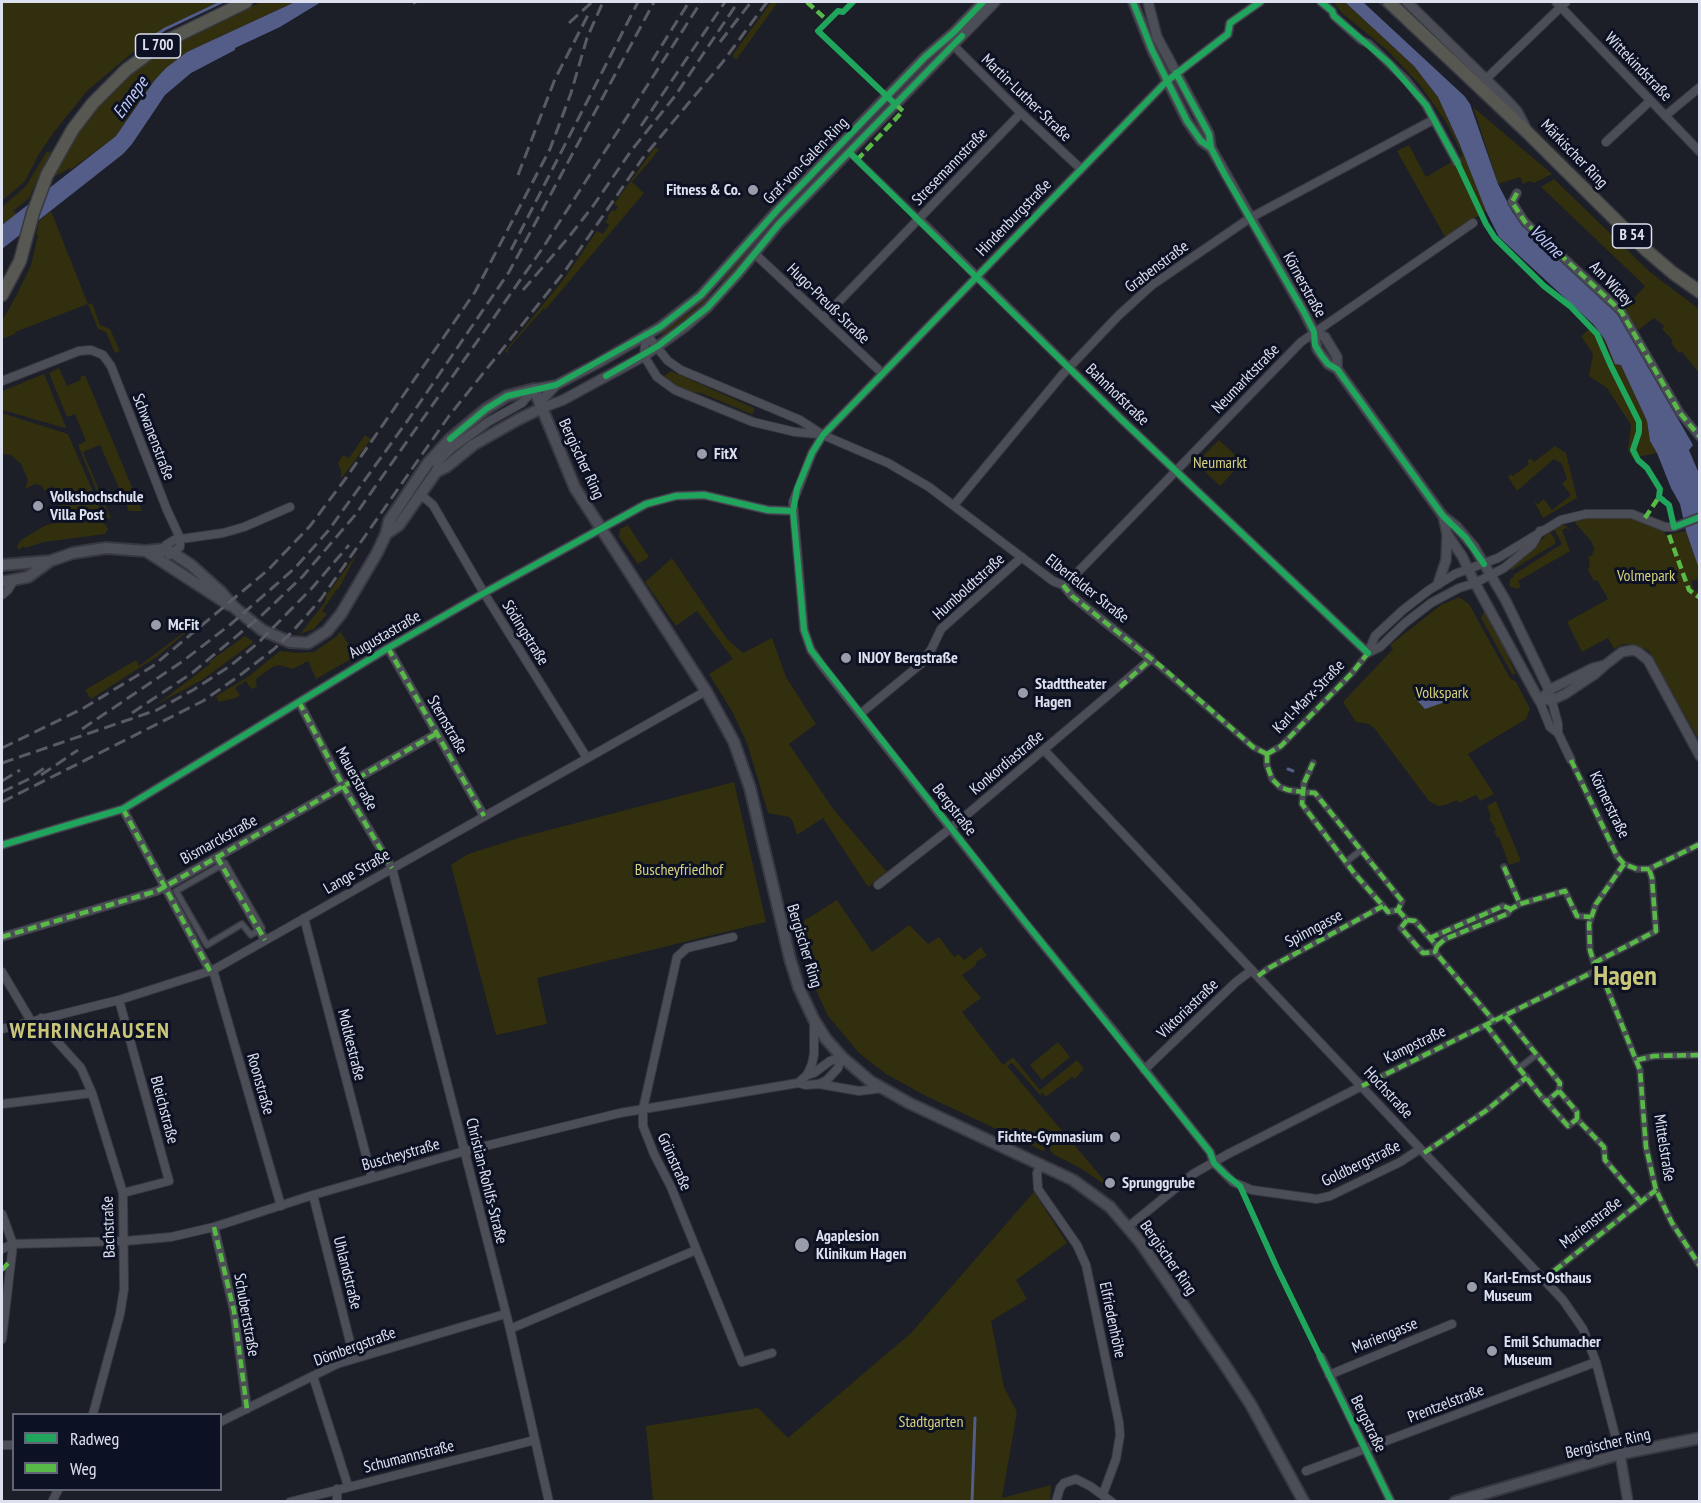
<!DOCTYPE html>
<html>
<head>
<meta charset="utf-8">
<style>
	body { margin:0 }
	#map { position:relative; width:1701px; height:1503px; overflow:hidden; background:#1c1e28; font-family:"PT Sans Narrow",sans-serif }
	canvas { display:block }
	.frame { position:absolute; inset:0; border:3px solid #dde1ef; pointer-events:none }
	.legend { position:absolute; left:12px; top:1413px; width:210px; height:78px; box-sizing:border-box; background:#0d1124; border:2px solid #606475; margin:0; padding:8px 10px; list-style:none; font-size:18px; color:#dde1ef }
	.legend li { display:flex; align-items:center; gap:12px; height:30px }
	.legend b { width:30px; border:2px solid #606475 }
</style>
</head>
<body>
<div id="map">
<canvas width="1701" height="1503"></canvas>
<div class="frame"></div>
<ul class="legend">
<li><b style="height:8px;background:#20a55d"></b>Radweg</li>
<li><b style="height:8px;background:#58b947"></b>Weg</li>
</ul>
</div>
<script>
const context = document.querySelector('canvas').getContext('2d');
context.lineJoin = 'round';
function fillPath(path, color) {
  context.fillStyle = color;
  context.fill(path, 'evenodd');
}
function shape(rows) {
  const path = new Path2D();
  for (const r of rows) {
    path.moveTo(r[0], r[1]);
    for (let i = 2; i < r.length; i += 2) path.lineTo(r[i], r[i + 1]);
  }
  return path;
}
function trace(path, color, width, dash) {
  context.strokeStyle = color;
  context.lineWidth = width;
  context.lineCap = dash ? 'butt' : 'round';
  context.setLineDash(dash || []);
  context.stroke(path);
}
function label(font, color, halo, rows, align = 'center') {
  context.font = font + ' "PT Sans Narrow",sans-serif';
  context.lineWidth = 6;
  context.setLineDash([]);
  context.textBaseline = 'middle';
  context.strokeStyle = halo;
  context.fillStyle = color;
  for (const [text, x, y, turn = 0] of rows) {
    context.save();
    context.translate(x, y);
    context.rotate((+turn || 0) * Math.PI / 180);
    context.textAlign = isNaN(turn) ? turn : align;
    if (halo) context.strokeText(text, 0, 0);
    context.fillText(text, 0, 0);
    context.restore();
  }
}
fillPath(shape([
	[2,2,220,2,172,24,151,37,87,91,54,132,39,154,25,181,2,201],
	[261,2,295,2,187,52,154,81,116,136,69,171,71,167,54,177,71,143,70,142,98,106,99,107,113,91,136,71,153,57,183,39],
	[771,2,778,2,736,60,732,56],
	[1333,2,1345,2,1414,66,1438,97,1446,115,1476,181,1486,211,1445,237,1397,151,1409,145,1426,177,1453,161,1460,161,1462,154,1446,122,1420,85,1386,49,1343,14],
	[1473,107,1552,174,1534,183,1529,181,1523,184,1520,177,1498,184],
	[655,147,659,150,632,182,644,193,545,310,544,308,508,349,508,354,505,351,563,280,597,231,603,234,609,225,605,222,609,218,607,217,612,210,615,211,618,207,614,204],
	[47,151,51,152,29,198,13,211,17,214,2,225,2,207,26,186],
	[1554,179,1651,273,1699,309,1699,373,1682,352,1679,353,1671,343,1673,341,1662,329,1664,326,1654,318,1638,330,1624,309,1645,286,1541,187],
	[51,211,88,304,92,303,100,325,110,329,120,351,115,353,106,332,98,329,88,304,15,332,15,334,2,339,2,321,16,296,31,265,38,235,36,235,39,221],
	[754,243,757,244,711,298,688,318,661,336,661,333,693,310,719,287,726,274],
	[1594,325,1605,341,1609,352,1621,364,1647,421,1650,441,1657,453,1632,458,1628,450,1631,425,1607,388,1589,376,1593,354,1581,336],
	[59,368,67,386,81,380,80,377,85,375,142,511,129,511,100,445,83,452,109,514,111,518,108,519,78,445,86,441,75,414,67,417,49,373],
	[671,371,754,408,754,413,751,414,701,393,690,392,683,390,664,376],
	[44,374,66,427,65,428,2,410,2,391],
	[2,413,68,434,101,510,100,513,55,512,52,509,62,504,53,486,44,491,42,486,35,484,25,489,28,480,21,464,11,455,2,454],
	[365,435,371,439,341,479,341,471,338,463,343,455,349,458],
	[1219,440,1243,462,1220,486,1196,463],
	[1555,446,1566,453,1577,498,1543,518,1534,501,1538,504,1544,499,1552,510,1571,495,1562,484,1567,479,1562,464,1554,459,1517,491,1508,477,1511,474,1513,476,1529,464,1527,461,1531,458,1534,462],
	[81,518,100,520,104,523,108,529,105,534,44,542,25,548,24,546,18,550,17,546,21,540,44,526,66,519],
	[1594,518,1637,519,1663,531,1666,535,1686,531,1699,569,1699,579,1691,581,1694,590,1699,592,1699,740,1649,651,1633,644,1623,644,1614,649,1608,638,1582,652,1567,622,1608,599,1597,580,1594,581,1588,570,1590,563,1588,557,1592,555,1594,549,1591,541,1576,524,1575,520],
	[1563,524,1573,532,1566,528,1562,530,1570,551,1518,581,1521,587,1516,589,1514,587,1512,588,1509,585,1510,579,1514,577,1513,575,1562,544,1554,529],
	[628,525,649,557,638,564,619,537,620,529],
	[1550,532,1555,539,1555,544,1512,570,1509,567,1521,558],
	[358,552,338,590,337,589,322,611,327,614,314,629,300,634,325,602,326,596],
	[672,558,727,639,743,653,772,638,786,677,816,724,789,744,834,810,887,872,868,887,823,818,797,835,793,822,789,817,768,813,747,743,733,713,709,674,733,659,697,611,676,626,645,582],
	[1459,597,1469,604,1510,678,1516,682,1530,709,1526,719,1468,754,1494,794,1480,801,1476,795,1459,803,1457,800,1445,805,1438,806,1429,801,1374,728,1369,724,1356,722,1343,702,1393,649,1390,645,1441,605],
	[1485,610,1507,648,1509,659,1516,674,1512,674,1481,618],
	[204,617,158,656,91,699,85,690,136,660,139,666],
	[340,631,356,656,316,679,308,661,293,669,279,665,274,666,257,678,256,681,257,687,251,689,246,681,235,688,240,695,236,698,219,702,216,696,248,677,280,651,297,653,314,652,337,636],
	[245,636,254,642,202,680,150,708,164,699,210,664,209,662],
	[734,782,766,922,537,978,547,1024,496,1035,451,865,468,854,522,837],
	[1496,801,1521,861,1509,865,1499,837,1497,837,1494,831,1496,830,1489,818,1491,817,1487,806],
	[837,900,872,952,909,925,928,944,939,937,954,957,959,954,964,960,981,947,987,956,977,961,975,966,962,975,981,998,962,1012,1003,1065,1013,1057,1040,1090,1077,1060,1084,1069,1075,1079,1072,1077,1046,1097,1041,1091,1041,1096,1012,1063,1007,1066,1104,1180,1108,1177,1115,1185,1112,1188,1113,1190,1082,1169,1053,1154,1048,1146,1043,1151,926,1096,886,1074,859,1053,828,1016,807,971,797,933,806,918,807,919],
	[1058,1042,1070,1057,1042,1080,1030,1065],
	[1034,1192,1067,1243,1016,1280,1027,1299,991,1321,1004,1387,1017,1412,1002,1498,1051,1485,1050,1501,653,1501,646,1426,758,1408,788,1438,911,1333]
]), '#312f0e');
fillPath(shape([
	[295,2,321,2,280,27,235,48,235,50,191,73,165,95,132,144,123,154,2,249,2,225,116,136,154,81,166,68,187,52],
	[1345,2,1379,2,1447,70,1470,104,1498,184,1513,213,1525,228,1540,243,1587,283,1618,315,1693,445,1689,450,1700,476,1699,569,1686,531,1680,504,1671,488,1657,453,1650,441,1647,421,1621,365,1615,364,1605,340,1594,325,1499,237,1486,211,1460,145,1438,97,1414,66],
	[1443,688,1446,688,1445,702,1425,709,1415,698,1424,690,1434,691]
]), '#535d88');
fillPath(shape([
	[1363,2,1378,2,1405,27,1452,72,1474,105]
]), '#1c1e28');
trace(shape([
	[139,46,165,29,222,2],
	[1288,769,1293,771],
	[972,1502,975,1418]
]), '#535d88', 3);
const pedestrian = shape([
	[850,153,919,219],
	[1151,659,1253,747,1267,754],
	[1267,754,1267,765,1272,779,1280,787,1288,790,1303,792,1315,793,1402,901,1398,910,1388,912,1383,906,1354,873,1302,804,1303,792,1304,783,1313,763],
	[1267,754,1281,746,1352,673,1368,653],
	[1571,760,1617,856,1624,864,1637,869,1649,869,1700,844],
	[1346,862,1360,851],
	[225,863,262,928,251,935,242,924,207,945,176,891,225,863],
	[1624,864,1596,904,1589,924,1590,950,1594,963,1605,983,1640,1070,1646,1147,1656,1190,1672,1223,1700,1266],
	[1504,867,1520,904],
	[1398,910,1407,920,1415,921,1437,946,1435,952,1494,1021],
	[1407,920,1401,928,1423,953,1435,952],
	[1430,938,1503,906,1511,909],
	[1437,946,1445,939,1507,914,1511,909,1520,904,1565,891,1577,916,1591,917],
	[1594,963,1656,931,1652,878,1649,869],
	[1258,976,1269,968,1383,906],
	[1505,1016,1560,1083,1559,1091,1546,1102],
	[1486,1025,1539,1094,1568,1126,1577,1119],
	[1637,1060,1654,1056,1700,1055],
	[1519,1068,1536,1055],
	[1362,1086,1597,970],
	[1559,1091,1577,1112,1577,1119,1604,1147,1605,1160,1641,1202],
	[1424,1153,1487,1110,1527,1077],
	[1544,1279,1656,1190]
]);
const minor = shape([
	[1260,2,1230,23,1228,34,1167,81,823,435,812,453,793,502,804,630,811,650,823,667,1027,925,1113,1030,1210,1152,1214,1163,1233,1182,1252,1190,1317,1199,1330,1196,1400,1162,1420,1149],
	[1321,2,1332,11,1334,16,1361,40,1369,44,1406,80,1426,105,1457,162],
	[1556,2,1700,152],
	[953,45,1021,113,1081,169],
	[1486,79,1566,2],
	[1665,116,1700,87],
	[1606,142,1650,101],
	[1517,193,1512,202,1525,222,1621,311,1680,413,1700,437],
	[919,219,1121,419,1368,653],
	[755,254,882,373],
	[823,318,1021,113],
	[646,334,668,361,681,370,800,420,823,435,888,463,929,487,1053,581,1063,585,1072,596,1151,659,951,828,878,885],
	[646,334,644,356,657,377,675,390,753,422,795,432,818,434],
	[2,381,79,351,91,350,103,355,111,366,167,510,180,538,180,547,169,555],
	[436,472,438,462,452,448,488,422,522,403,533,390],
	[420,494,433,505,484,593,587,758],
	[954,505,1062,375,1118,316,1152,285,1250,218,1433,120],
	[163,552,166,545,174,540,223,533,244,527,290,507],
	[1063,585,1076,574,1301,342,1473,223],
	[2,595,8,590,14,580],
	[388,648,484,816],
	[1368,653,1375,636,1403,610,1429,590,1455,574,1498,558,1561,520,1586,514,1632,514,1665,527,1674,527,1700,517],
	[1368,653,1380,647,1405,623,1431,603,1459,588,1475,583,1504,568,1532,545,1540,531],
	[299,702,343,786,392,868,510,1329,549,1502],
	[860,714,922,663,932,648,941,629,1022,557],
	[1558,733,1550,727,1539,700,1549,690,1558,724,1558,733,1571,760],
	[1044,750,1563,1300,1583,1329,1596,1362,1620,1454],
	[123,809,210,971],
	[2,845,123,809,388,648,484,593,646,504,676,496,704,495,768,510,793,511],
	[217,857,265,940],
	[304,918,372,1178],
	[2,937,157,891,436,734],
	[733,937,687,948,677,957,643,1109,643,1126,654,1154,671,1187,742,1362,772,1353],
	[213,970,281,1206],
	[2,972,31,1021],
	[119,1000,169,1181,123,1193],
	[41,1018,54,1038,81,1068,92,1093,123,1193,124,1289,120,1314,93,1414],
	[2,1029,119,1000,213,970,706,691],
	[1144,1070,1236,982,1252,970],
	[807,1075,814,1073,830,1061,842,1057],
	[798,1083,807,1075,812,1064,814,1054,814,1021],
	[819,1084,827,1080,838,1068,842,1057],
	[2,1104,92,1093],
	[1041,1164,1037,1173,1038,1189,1077,1245,1086,1265,1119,1423,1120,1435,1116,1459,1103,1494],
	[313,1195,354,1358],
	[2,1214,13,1244,2,1339],
	[214,1227,234,1311,247,1409],
	[1128,1227,1193,1174,1228,1154,1362,1086],
	[2,1249,13,1244,125,1241,171,1237,214,1227,313,1195,465,1151,620,1113,798,1083,806,1085,819,1084,859,1091,883,1088],
	[510,1329,696,1250],
	[1321,1357,1391,1502],
	[1329,1375,1452,1324],
	[313,1376,348,1486],
	[220,1422,337,1364,505,1314],
	[2,1445,14,1445],
	[1306,1471,1596,1362],
	[337,1489,337,1502],
	[52,1502,58,1490],
	[290,1502,535,1440],
	[1056,1502,1060,1488,1064,1483,1076,1479,1090,1486,1112,1502]
]);
const tertiary = shape([
	[1133,2,1152,50,1187,121,1201,141,1211,148],
	[1148,2,1157,37,1209,134,1211,148,1304,312,1314,332,1317,349,1328,364,1337,369,1443,516,1456,526,1474,547,1506,601,1549,690,1593,668,1605,665],
	[1407,2,1503,96,1517,111,1526,128],
	[1314,332,1325,337,1337,357,1337,369],
	[556,385,543,399,542,408,563,400,644,356,686,326,707,308,738,274,779,224,995,2],
	[534,389,556,385,598,363,660,327,701,295,780,207,859,125,925,57,954,32,983,2],
	[1443,516,1447,534,1462,556,1475,583,1539,700,1552,700,1565,694,1595,674,1605,665,1622,652,1633,650,1638,652,1648,660,1700,756],
	[1438,584,1446,560,1447,534],
	[1620,1454,1628,1502]
]);
const secondary = shape([
	[386,534,399,525,436,472,446,467,473,445,519,419,542,408],
	[146,551,229,605],
	[2,565,50,561,73,553,106,548,146,551,164,549,173,553,191,565,221,592,235,608,262,630,290,642,308,643,327,631,341,614,377,553,386,534,389,521,428,463,450,439,486,409,507,396,534,389,575,488,706,691,734,742,750,788,790,959,799,988,814,1020,826,1039,842,1057,870,1081,909,1103,1073,1180,1110,1207,1140,1242,1225,1365,1251,1405,1304,1502],
	[2,582,28,577,50,561],
	[1455,1502,1620,1454,1700,1438]
]);
const primary = shape([
	[1389,2,1528,133,1646,250,1673,273,1700,292],
	[2,295,20,261,33,213,47,175,73,129,93,103,126,70,164,42,246,2]
]);
trace(pedestrian, '#373841', 8);
trace(minor, '#373841', 10);
trace(tertiary, '#373841', 12);
trace(secondary, '#373841', 14);
trace(primary, '#373841', 15);
trace(pedestrian, '#4c4e57', 5);
trace(minor, '#4c4e57', 8);
trace(tertiary, '#4c4e57', 9);
trace(secondary, '#4c4e57', 10);
trace(primary, '#575852', 12);
trace(shape([
	[413,3,416,2],
	[569,23,592,2],
	[720,42,751,2],
	[652,61,689,2],
	[641,126,725,2],
	[518,175,555,79,588,15],
	[511,250,638,2],
	[523,290,568,238,593,206,631,151,675,96,738,2],
	[132,713,192,673,262,615,303,576,356,514,542,249,701,2],
	[82,729,183,661,231,624,295,568,328,531,408,420,509,272,654,2],
	[2,748,82,709,153,666,268,570,310,526,346,478,475,292,550,149,571,93,587,38,603,2],
	[2,763,157,710,193,690,230,666,258,643,312,588,349,545],
	[41,775,78,750],
	[2,781,20,770],
	[2,792,27,780,46,767],
	[2,802,203,701,239,676,274,649,292,632,321,599,449,416,565,271,642,159,722,63,767,2]
]), '#595b64', 3, [12, 6]);
trace(shape([
	[809,2,808,3,828,21],
	[857,160,903,111,893,102],
	[1517,193,1512,202,1525,222,1621,311,1680,413,1700,437],
	[1645,518,1659,497,1664,500],
	[1669,535,1689,590,1700,598],
	[1063,585,1072,596,1163,668,1253,747,1267,754],
	[388,648,484,816],
	[1120,687,1151,659],
	[299,702,343,786,392,868],
	[1267,754,1267,765,1272,779,1280,787,1288,790,1303,792,1315,793,1402,901,1398,910,1388,912,1383,906,1354,873,1302,804,1303,792,1304,783,1313,763],
	[1267,754,1281,746,1352,673,1368,653],
	[1571,760,1617,856,1624,864,1637,869,1649,869,1700,844],
	[123,809,210,971],
	[217,857,265,940],
	[1624,864,1596,904,1589,924,1590,950,1594,963,1605,983,1640,1070,1646,1147,1656,1190,1672,1223,1700,1266],
	[1504,867,1520,904],
	[1398,910,1407,920,1415,921,1437,946,1435,952,1494,1021],
	[1407,920,1401,928,1423,953,1435,952],
	[2,937,157,891,436,734],
	[1430,938,1503,906,1511,909],
	[1437,946,1445,939,1507,914,1511,909,1520,904,1565,891,1577,916,1591,917],
	[1594,963,1656,931,1652,878,1649,869],
	[1258,976,1269,968,1383,906],
	[1505,1016,1560,1083,1559,1091,1546,1102],
	[1486,1025,1539,1094,1568,1126,1577,1119],
	[1637,1060,1654,1056,1700,1055],
	[1362,1086,1597,970],
	[1559,1091,1577,1112,1577,1119,1604,1147,1605,1160,1641,1202],
	[1424,1153,1487,1110,1527,1077],
	[214,1227,234,1311,247,1409],
	[2,1270,11,1260],
	[1544,1279,1656,1190]
]), '#58b947', 4.5, [9, 4.5]);
trace(shape([
	[853,2,843,12,838,11,818,31,893,102],
	[1133,2,1152,50,1187,121,1201,141,1211,148],
	[1260,2,1230,23,1228,34,1167,81,823,435,812,453,797,489,793,511,804,630,811,650,1018,913,1210,1152,1214,1163,1226,1175,1240,1186,1277,1268,1391,1502],
	[1321,2,1332,11,1334,16,1389,63,1426,105,1457,162,1486,224,1495,238,1544,286,1570,306,1597,334,1611,366,1639,422,1639,432,1633,450,1638,460,1647,468,1660,489,1659,497,1669,505,1674,527,1700,517],
	[1176,73,1209,134,1211,148,1225,175,1304,312,1314,332,1315,345,1321,355,1328,364,1337,369,1443,516,1466,538,1484,564],
	[850,153,1121,419,1368,653],
	[606,376,658,346,707,308,738,274,779,224,962,36],
	[450,439,486,409,507,396,556,385,660,327,701,295,780,207,859,125,925,57,954,32,983,2],
	[2,845,123,809,388,648,484,593,646,504,676,496,704,495,768,510,793,511]
]), '#20a55d', 6);
for (const [x, y, r, color] of [
	[753,190,6,"#999da9"],
	[702,454,6,"#999da9"],
	[38,506,6,"#999da9"],
	[156,625,6,"#999da9"],
	[846,658,6,"#999da9"],
	[1023,693,6,"#999da9"],
	[1115,1137,6,"#999da9"],
	[1110,1183,6,"#999da9"],
	[802,1245,8,"#999da9"],
	[1472,1287,6,"#999da9"],
	[1492,1351,6,"#999da9"]
]) {
  const dot = new Path2D();
  dot.arc(x, y, r, 0, 2 * Math.PI);
  context.fillStyle = color;
  context.fill(dot);
  trace(dot, '#0d1124', 2);
}
for (const [x, y, w] of [
	[158,46,45],
	[1632,236,39]
]) {
  const box = new Path2D();
  box.roundRect(x - w / 2, y - 12, w, 24, 4.5);
  context.fillStyle = '#0d1124';
  context.fill(box);
  trace(box, '#dde1ef', 1.5);
}
label('bold 15px', '#dde1ef', null, [
	["L 700",158,46],
	["B 54",1632,236]
]);
label('16px', '#dde1ef', '#0d1124', [
	["Wittekindstraße",1638,67,46],
	["Martin-Luther-Straße",1026,98,44],
	["Märkischer Ring",1574,154,46],
	["Graf-von-Galen-Ring",806,161,-46],
	["Stresemannstraße",950,167,-46],
	["Hindenburgstraße",1014,218,-46],
	["Grabenstraße",1157,267,-37],
	["Am Widey",1611,284,46],
	["Körnerstraße",1304,285,61],
	["Hugo-Preuß-Straße",828,304,44],
	["Neumarktstraße",1246,379,-46],
	["Bahnhofstraße",1117,395,44],
	["Schwanenstraße",153,437,69],
	["Bergischer Ring",581,459,65],
	["Humboldtstraße",969,587,-42],
	["Elberfelder Straße",1087,589,38],
	["Södingstraße",525,633,58],
	["Augustastraße",385,635,-30],
	["Karl-Marx-Straße",1309,697,-46],
	["Sternstraße",447,725,60],
	["Konkordiastraße",1007,763,-40],
	["Mauerstraße",356,779,61],
	["Körnerstraße",1609,805,64],
	["Bergstraße",954,810,52],
	["Bismarckstraße",219,840,-29],
	["Lange Straße",357,872,-30],
	["Spinngasse",1314,929,-28],
	["Bergischer Ring",804,946,73],
	["Viktoriastraße",1188,1009,-44],
	["Moltkestraße",351,1045,76],
	["Kampstraße",1415,1045,-26],
	["Roonstraße",260,1084,74],
	["Hochstraße",1388,1093,47],
	["Bleichstraße",164,1110,75],
	["Mittelstraße",1664,1148,81],
	["Buscheystraße",401,1155,-16],
	["Grünstraße",674,1162,66],
	["Goldbergstraße",1361,1164,-26],
	["Christian-Rohlfs-Straße",486,1181,76],
	["Marienstraße",1591,1223,-38],
	["Bachstraße",109,1227,-92],
	["Bergischer Ring",1168,1258,55],
	["Uhlandstraße",347,1273,76],
	["Schubertstraße",246,1315,80],
	["Elfriedenhöhe",1112,1320,78],
	["Mariengasse",1385,1336,-22],
	["Dömbergstraße",355,1347,-20],
	["Prentzelstraße",1446,1404,-21],
	["Bergstraße",1368,1424,64],
	["Bergischer Ring",1608,1444,-13],
	["Schumannstraße",409,1457,-14]
]);
label('bold 16px', '#dde1ef', '#0d1124', [
	["Fitness & Co.",741,190,"right"],
	["FitX",714,454],
	["Volkshochschule",50,497],
	["Villa Post",50,515],
	["McFit",168,625],
	["INJOY Bergstraße",858,658],
	["Stadttheater",1035,684],
	["Hagen",1035,702],
	["Fichte-Gymnasium",1103,1137,"right"],
	["Sprunggrube",1122,1183],
	["Agaplesion",816,1236],
	["Klinikum Hagen",816,1254],
	["Karl-Ernst-Osthaus",1484,1278],
	["Museum",1484,1296],
	["Emil Schumacher",1504,1342],
	["Museum",1504,1360]
], 'left');
label('16px', '#d6d27f', '#0d1124', [
	["Neumarkt",1220,463],
	["Volmepark",1646,576],
	["Volkspark",1442,693],
	["Buscheyfriedhof",679,870],
	["Stadtgarten",931,1422]
]);
label('italic 18px', '#c0ccf8', '#0d1124', [
	["Ennepe",131,98,-54],
	["Volme",1546,242,44]
]);
context.letterSpacing = '1.5px';
label('bold 22px', '#cac678', '#0d1124', [
	["WEHRINGHAUSEN",90,1032]
]);
context.letterSpacing = '0px';
label('bold 28px', '#cac678', '#0d1124', [
	["Hagen",1625,977]
]);
</script>
</body>
</html>
